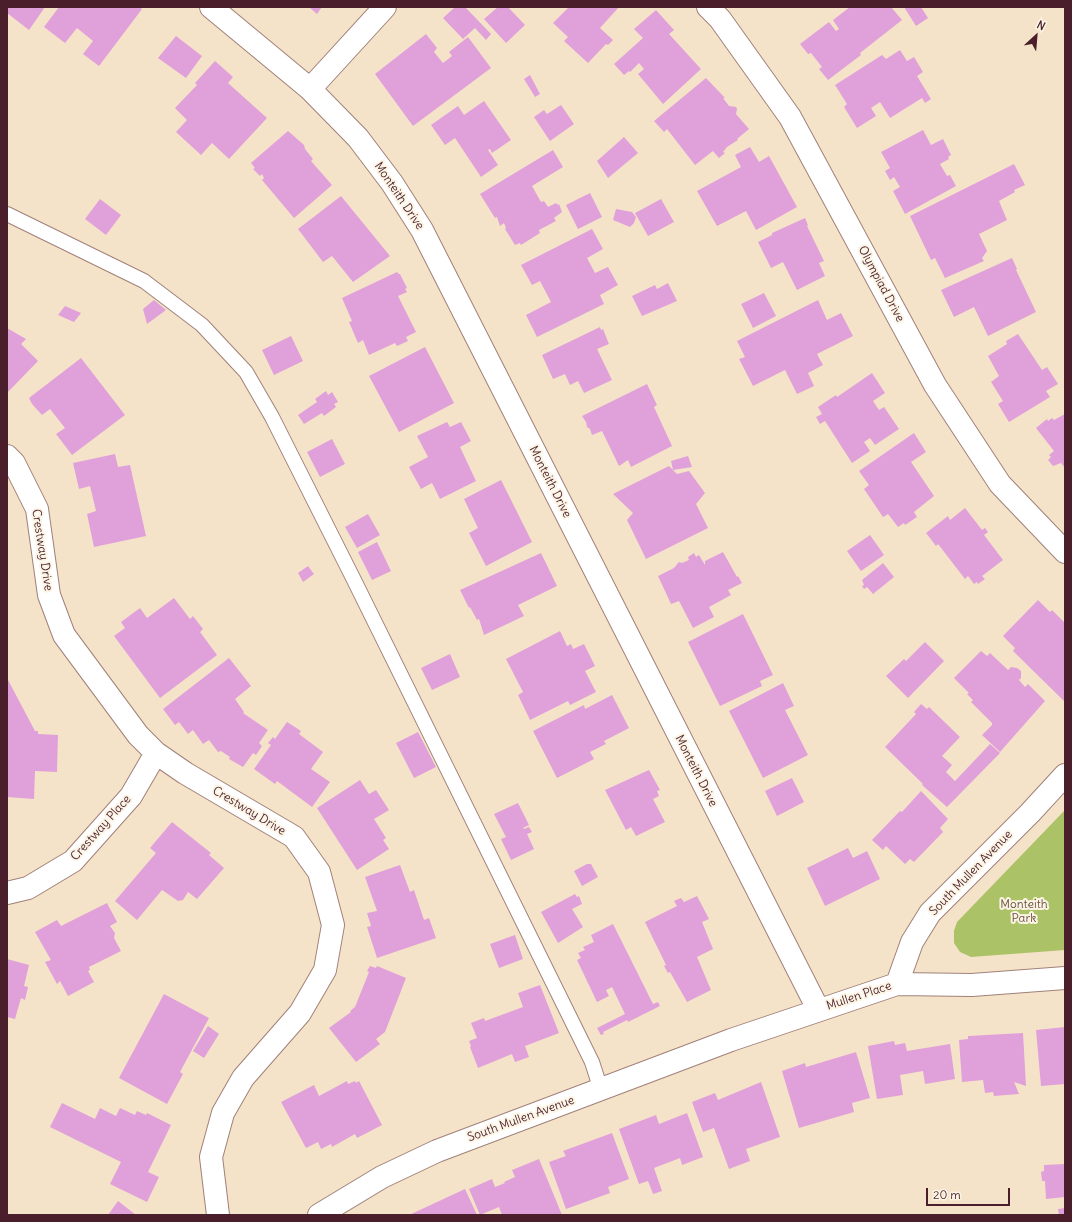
<!DOCTYPE html>
<html>
<head>
<meta charset="utf-8">
<style>
	body { margin:0 }
	#map { position:relative; width:1072px; height:1222px; overflow:hidden; background:#f5e3c9; font-family:Delius,sans-serif }
	canvas { display:block }
	.frame { position:absolute; inset:0; border:8px solid #4a1f2b; pointer-events:none }
	.north { position:absolute; left:1016px; top:16px; width:40px; height:40px; -webkit-text-stroke:3px #fcf5e5; paint-order:stroke; rotate:26deg; font-size:11px; font-weight:700; line-height:16px; text-align:center; color:#4a1f2b }
	.north::after { content:''; display:block; margin:auto; width:14px; height:18px; background:#4a1f2b; clip-path:polygon(50% 0,100% 100%,50% 72%,0 100%) }
	.scale { position:absolute; left:926px; top:1188px; width:84px; height:18px; box-sizing:border-box; border:2px solid #4a1f2b; border-top:0; padding-left:5px; font-size:12px; line-height:14px; white-space:nowrap; color:#4a1f2b; -webkit-text-stroke:3px #fcf5e5; paint-order:stroke }
</style>
</head>
<body>
<div id="map">
<canvas width="1072" height="1222"></canvas>
<div class="frame"></div>
<div class="north">N</div>
<div class="scale">20 m</div>
</div>
<script>
const context = document.querySelector('canvas').getContext('2d');
context.lineJoin = 'round';
function fillPath(path, color) {
  context.fillStyle = color;
  context.fill(path, 'evenodd');
}
function shape(rows) {
  const path = new Path2D();
  for (const r of rows) {
    path.moveTo(r[0], r[1]);
    for (let i = 2; i < r.length; i += 2) path.lineTo(r[i], r[i + 1]);
  }
  return path;
}
function trace(path, color, width, dash) {
  context.strokeStyle = color;
  context.lineWidth = width;
  context.lineCap = dash ? 'butt' : 'round';
  context.setLineDash(dash || []);
  context.stroke(path);
}
function label(font, color, halo, rows, align = 'center') {
  context.font = font + ' Delius,sans-serif';
  context.lineWidth = 4;
  context.setLineDash([]);
  context.textBaseline = 'middle';
  context.strokeStyle = halo;
  context.fillStyle = color;
  for (const [text, x, y, turn = 0] of rows) {
    context.save();
    context.translate(x, y);
    context.rotate((+turn || 0) * Math.PI / 180);
    context.textAlign = isNaN(turn) ? turn : align;
    if (halo) context.strokeText(text, 0, 0);
    context.fillText(text, 0, 0);
    context.restore();
  }
}
fillPath(shape([
	[1065,810,1065,950,971,957,960,952,954,943,954,931,957,922]
]), '#acc266');
fillPath(shape([
	[7,7,45,7,29,30,7,13],
	[59,7,139,7,142,9,99,66,83,54,93,41,77,28,65,43,44,27],
	[309,7,322,7,317,14],
	[455,7,465,7,491,34,486,40,475,28,463,39,443,18],
	[498,7,508,7,525,25,506,43,484,19],
	[569,7,619,7,600,28,613,40,608,45,606,44,588,63,564,41,568,37,553,23],
	[850,7,891,7,902,20,860,53,861,55,828,80,819,69,822,67,811,53,808,54,800,44,829,22,836,31,839,29,833,20],
	[904,7,921,7,928,18,916,26],
	[656,10,674,30,669,34,701,69,663,104,638,74,644,69,639,63,630,72,629,71,624,75,614,64,643,38,634,29],
	[426,34,437,48,434,52,443,63,452,56,449,52,468,37,491,68,413,126,375,74],
	[176,36,202,56,186,78,158,58],
	[900,50,907,61,914,57,923,72,917,76,931,99,925,103,922,98,890,118,880,102,871,108,876,116,857,128,844,107,847,104,835,85,882,55,886,59],
	[215,61,233,77,228,83,267,118,229,159,212,143,201,155,176,132,187,120,175,108,197,85,195,83],
	[530,75,540,94,535,97,524,79],
	[706,78,725,98,723,98,729,106,736,107,737,109,736,114,749,129,737,139,738,140,727,147,723,152,725,153,719,158,713,151,695,165,667,129,664,132,654,121],
	[484,101,511,140,492,153,490,149,488,150,498,165,481,177,455,138,445,145,431,125,458,106,464,115],
	[561,105,574,124,550,141,534,117,544,110,547,114],
	[923,130,931,145,943,139,951,155,948,157,949,159,940,164,947,176,950,175,956,186,905,214,893,191,900,187,894,177,890,180,885,171,890,168,881,152],
	[288,131,304,145,305,149,313,159,311,161,332,185,294,218,262,180,264,178,262,174,260,176,253,169,255,168,251,163],
	[624,137,638,153,608,178,597,161],
	[750,147,759,162,769,156,797,207,756,230,746,211,717,226,697,191,741,167,735,155],
	[553,150,563,167,532,186,541,202,544,201,548,207,556,203,558,205,559,204,562,212,554,218,556,221,539,230,540,233,521,245,520,243,515,245,505,229,506,228,504,223,500,226,497,217,495,218,480,194],
	[1014,164,1025,185,1014,190,1015,192,999,201,1007,220,979,234,987,251,982,258,984,261,945,278,935,258,931,260,910,216],
	[590,193,602,217,578,229,566,205],
	[341,196,390,256,353,282,332,256,323,262,298,229],
	[100,199,121,215,106,235,85,219],
	[661,199,674,222,648,236,635,213],
	[616,209,632,212,636,217,634,223,630,227,613,220],
	[805,218,808,225,807,226,824,261,819,263,825,276,797,290,783,262,771,268,758,242,772,235,772,233],
	[592,229,603,249,587,258,595,273,608,267,618,285,600,295,604,304,537,337,526,315,551,302,540,281,532,285,521,265],
	[1012,258,1017,269,1016,270,1036,312,988,336,974,307,954,317,941,290],
	[397,272,399,274,400,274,407,288,405,289,407,292,398,296,416,332,406,337,408,341,397,346,395,343,369,355,363,340,358,343,349,322,352,321,342,298],
	[668,283,677,301,642,316,632,296,655,285,657,289],
	[764,293,776,316,753,328,741,304],
	[154,300,166,310,147,324,143,309],
	[818,300,827,320,841,313,853,336,817,354,823,365,808,373,814,386,797,394,785,370,753,386,739,359,745,357,737,341],
	[65,306,81,313,74,322,58,315],
	[600,327,601,330,603,329,609,344,597,349,612,380,584,393,578,381,570,385,565,374,553,379,542,355],
	[7,328,26,339,21,344,38,361,7,393],
	[1018,334,1042,370,1047,367,1058,384,1046,391,1050,397,1009,422,998,404,1003,401,991,382,999,376,988,356,1007,344,1006,341],
	[291,336,303,361,274,375,262,350],
	[425,347,454,403,399,432,369,376],
	[81,358,125,415,72,455,56,434,65,428,50,409,42,415,32,404,29,398],
	[872,373,885,393,873,401,879,410,884,407,899,429,875,445,870,438,864,442,870,451,852,463,825,421,820,424,816,417,822,414,818,407,836,395,837,397],
	[647,384,657,405,654,407,672,446,631,467,628,460,619,466,602,431,592,435,590,429,587,427,586,422,582,416],
	[326,391,328,395,332,392,338,402,334,404,336,407,324,416,322,413,304,424,298,415,317,402,315,399],
	[1065,414,1065,468,1061,463,1053,466,1048,460,1051,457,1049,455,1054,451,1036,428,1047,419,1048,421,1052,418,1054,420],
	[447,422,450,427,461,422,471,441,460,447,476,481,440,499,432,483,421,489,409,467,428,457,417,436],
	[914,433,926,452,911,462,934,496,914,512,917,517,905,525,904,523,898,527,888,514,883,517,864,489,869,485,859,471],
	[332,439,345,464,320,477,307,452],
	[115,454,118,467,130,465,146,536,94,547,87,514,96,511,90,486,79,489,73,463],
	[688,456,692,467,673,470,671,461],
	[669,466,677,474,689,471,705,493,696,504,708,528,646,559,627,520,633,513,613,494],
	[501,480,532,542,486,566,469,533,478,528,464,499],
	[965,508,982,530,985,528,988,532,984,535,1003,560,982,576,985,579,978,584,977,582,974,584,968,576,965,579,938,544,936,546,926,533,948,516,950,520],
	[368,514,380,535,357,548,345,527],
	[870,535,884,555,861,571,847,551],
	[377,542,391,571,372,580,358,552],
	[723,552,737,577,738,576,742,583,728,590,731,595,709,607,714,617,693,628,679,601,671,604,658,576,674,568,679,562,682,563,689,560,688,557,694,553,696,557,699,555,705,565,705,561],
	[541,553,557,586,518,605,524,616,484,635,479,619,477,620,470,607,469,608,460,590],
	[883,563,894,577,873,594,867,587,864,589,862,586,864,585,862,580],
	[308,566,314,574,303,582,298,573],
	[174,598,190,619,193,616,203,629,200,632,217,655,160,698,114,636,125,628,121,622,140,608,147,618],
	[1038,600,1050,612,1052,610,1065,623,1065,702,1013,651,1015,648,1003,636],
	[743,614,773,675,760,681,762,686,720,706,688,642],
	[560,631,567,646,571,644,573,649,584,644,595,666,585,671,596,692,570,705,568,701,530,720,518,695,523,692,506,659],
	[925,642,944,661,908,698,886,676,904,659,906,661],
	[981,651,987,656,990,653,1008,670,1011,667,1017,668,1021,671,1021,678,1019,680,1025,687,1028,684,1045,701,1000,752,982,735,992,725,992,723,971,702,973,700,967,694,969,693,954,678],
	[450,654,460,677,432,690,421,668],
	[229,658,251,686,235,699,244,712,243,713,268,730,259,743,262,746,256,755,253,753,243,767,229,759,230,757,221,751,218,752,209,740,203,744,193,730,188,734,179,722,175,725,163,709],
	[7,678,35,731,38,731,38,734,58,735,57,772,35,771,34,799,7,797],
	[783,683,794,706,785,710,808,755,763,778,729,711],
	[612,695,629,728,604,741,606,744,590,752,594,759,557,778,533,731,584,705,585,709],
	[921,704,927,709,929,707,960,737,942,756,952,765,946,772,955,781,990,744,1000,753,947,807,922,785,923,784,885,747,916,714,914,712],
	[287,722,301,731,299,734,323,752,311,769,330,782,312,807,277,781,275,784,254,769,271,745,268,743,273,737,275,739],
	[418,732,436,767,414,778,396,743],
	[649,770,660,790,657,791,659,796,653,799,665,822,636,836,631,827,626,830,605,790],
	[792,778,804,802,777,816,765,791],
	[360,780,369,794,376,790,389,810,374,819,386,838,383,840,389,849,357,870,317,808],
	[921,791,948,819,940,828,943,832,914,862,910,859,905,864,886,846,883,850,872,840,900,811,902,812],
	[518,803,529,825,523,828,524,829,529,827,532,832,527,834,534,849,511,860,501,839,506,837,494,814],
	[172,822,211,853,209,855,224,868,197,899,188,892,183,900,178,901,162,890,137,920,115,901,156,853,150,848],
	[848,848,853,858,867,851,880,879,825,906,807,868],
	[587,864,591,864,598,877,582,886,574,871],
	[400,865,410,892,414,890,424,920,429,918,436,938,377,958,367,927,371,926,367,913,377,911,365,877],
	[575,894,577,897,579,896,582,904,572,909,583,927,558,943,541,912],
	[697,896,709,919,702,922,713,949,697,957,711,990,687,1002,670,972,668,973,664,966,666,965,645,922,677,906,674,901,681,898,684,902],
	[107,903,117,922,110,926,115,933,114,938,121,951,89,967,90,970,88,971,94,982,68,996,60,981,57,984,45,962,51,960,35,932,57,920,61,926],
	[613,924,653,1004,658,1002,660,1006,628,1022,627,1020,603,1032,604,1034,601,1035,597,1028,625,1014,612,987,606,990,609,996,597,1002,577,960,581,958,578,953,585,950,583,947,594,942,591,935],
	[515,935,523,959,499,968,490,944],
	[7,959,29,965,24,986,28,987,25,1000,21,998,15,1019,7,1017],
	[370,966,376,968,377,966,406,978,385,1032,376,1039,380,1044,356,1062,329,1028,351,1012,350,1011,355,1007,369,972,367,971],
	[540,985,559,1033,525,1046,529,1057,515,1062,512,1054,478,1068,470,1047,471,1046,469,1041,477,1038,471,1023,484,1018,485,1021,523,1007,518,993],
	[164,994,209,1018,180,1072,183,1074,167,1104,119,1078],
	[208,1026,219,1034,204,1058,193,1051],
	[1065,1027,1065,1084,1041,1086,1036,1030],
	[1023,1033,1026,1086,1014,1082,1019,1094,994,1096,993,1092,985,1093,983,1080,962,1082,959,1040,968,1039,968,1036],
	[894,1041,895,1045,905,1043,907,1051,950,1044,955,1079,925,1084,923,1071,900,1075,903,1095,877,1099,868,1046],
	[856,1052,870,1098,852,1103,854,1112,799,1128,782,1071,805,1063,806,1067],
	[347,1081,348,1084,355,1081,356,1083,359,1081,382,1125,357,1138,355,1134,332,1147,331,1144,321,1149,318,1142,306,1148,281,1102,314,1085,319,1096],
	[761,1082,780,1137,746,1149,750,1161,729,1169,714,1128,703,1132,692,1102,715,1093,718,1100],
	[62,1103,95,1119,100,1108,116,1116,120,1108,135,1115,137,1111,146,1115,147,1113,171,1125,148,1172,159,1177,147,1202,110,1184,121,1162,50,1127],
	[687,1113,703,1157,682,1165,680,1158,654,1168,662,1191,653,1194,648,1181,639,1184,619,1129,656,1115,659,1124],
	[612,1133,629,1179,608,1187,610,1193,566,1209,549,1162,566,1156,563,1151],
	[539,1159,562,1215,502,1215,499,1207,480,1215,469,1189,492,1179,495,1187,505,1183,504,1182,515,1177,512,1170],
	[1065,1164,1065,1197,1046,1199,1045,1181,1042,1181,1041,1172,1044,1171,1044,1165],
	[465,1189,477,1215,409,1215],
	[118,1201,136,1215,108,1215],
	[1065,1208,1065,1215,1059,1215,1058,1209]
]), '#e0a0da');
const service = shape([
	[7,214,144,281,202,325,246,372,272,417,354,580,592,1062,601,1090]
]);
const minor = shape([
	[211,7,310,89,358,138,392,183,422,230,818,1009],
	[708,7,720,19,790,117,935,385,1000,484,1065,552],
	[310,89,385,7],
	[7,456,14,463,37,509,49,595,64,635,138,735,156,753,185,773,294,837,319,872,333,925,325,970,300,1013,243,1078,223,1113,211,1157,218,1215],
	[7,893,28,888,73,861,131,796,156,753],
	[897,984,912,942,930,913,1030,813,1065,775],
	[319,1215,382,1177,437,1151,731,1040,897,984,972,985,1065,978]
]);
trace(service, '#a0817a', 16);
trace(minor, '#a0817a', 24);
trace(service, '#fff', 14);
trace(minor, '#fff', 22);
label('12px', '#4a1f2b', '#fcf5e5', [
	["Monteith Drive",399,196,56],
	["Olympiad Drive",881,284,62],
	["Monteith Drive",550,482,63],
	["Crestway Drive",42,550,81],
	["Monteith Drive",696,771,63],
	["Crestway Drive",249,811,31],
	["Crestway Place",101,828,-48],
	["South Mullen Avenue",971,873,-46],
	["Mullen Place",859,996,-18],
	["South Mullen Avenue",521,1119,-20]
]);
label('12px', '#67503d', '#fcf5e5', [
	["Monteith",1024,905],
	["Park",1024,919]
]);
</script>
</body>
</html>
